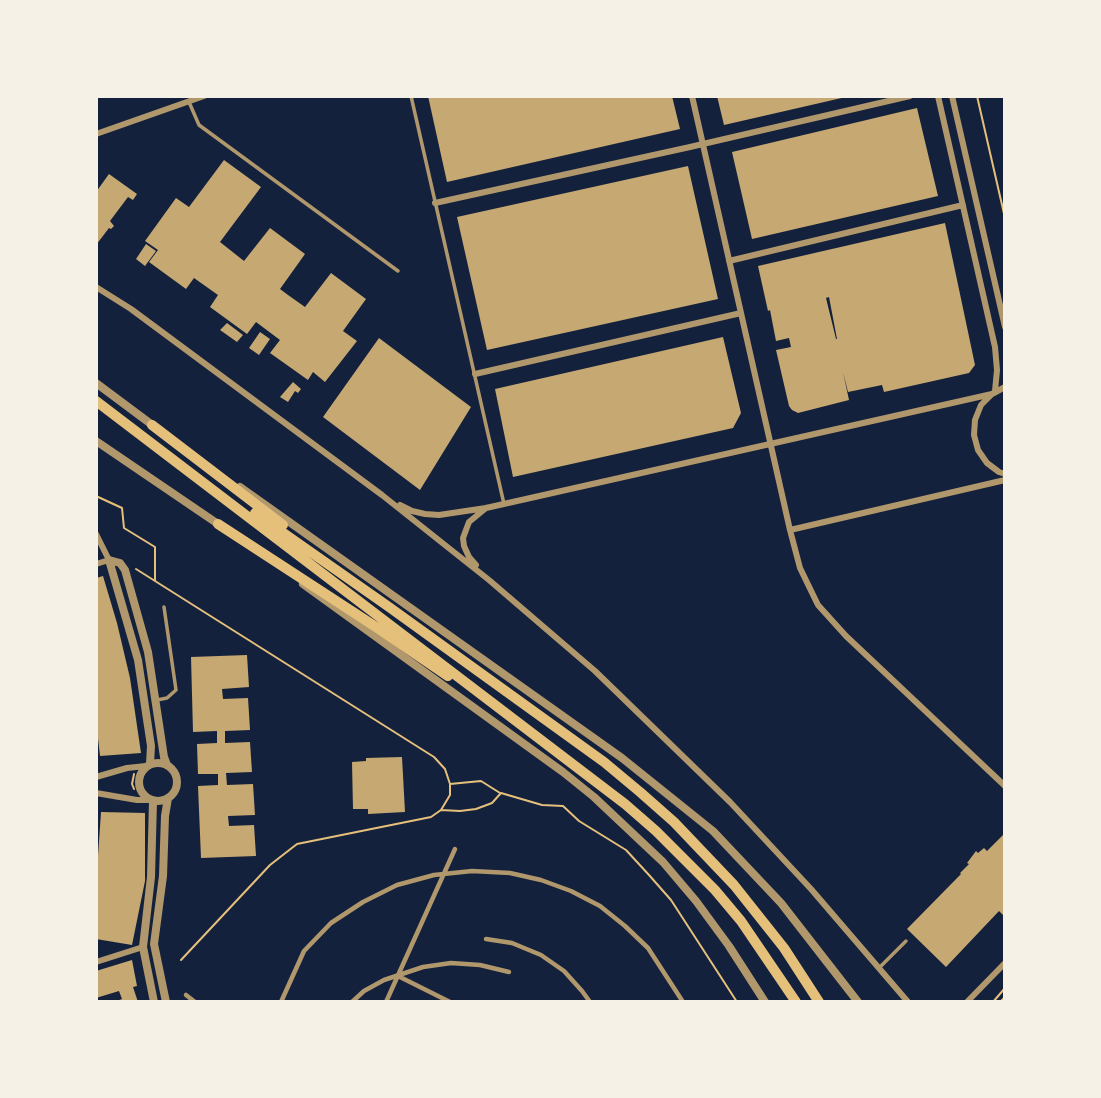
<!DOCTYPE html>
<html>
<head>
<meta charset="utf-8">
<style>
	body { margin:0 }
	#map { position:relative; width:1101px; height:1098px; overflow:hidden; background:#14213d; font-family:"Sofia Sans Condensed",sans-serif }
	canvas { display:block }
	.frame { position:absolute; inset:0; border:98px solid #f6f1e7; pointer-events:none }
</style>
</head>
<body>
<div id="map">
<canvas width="1101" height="1098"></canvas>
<div class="frame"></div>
</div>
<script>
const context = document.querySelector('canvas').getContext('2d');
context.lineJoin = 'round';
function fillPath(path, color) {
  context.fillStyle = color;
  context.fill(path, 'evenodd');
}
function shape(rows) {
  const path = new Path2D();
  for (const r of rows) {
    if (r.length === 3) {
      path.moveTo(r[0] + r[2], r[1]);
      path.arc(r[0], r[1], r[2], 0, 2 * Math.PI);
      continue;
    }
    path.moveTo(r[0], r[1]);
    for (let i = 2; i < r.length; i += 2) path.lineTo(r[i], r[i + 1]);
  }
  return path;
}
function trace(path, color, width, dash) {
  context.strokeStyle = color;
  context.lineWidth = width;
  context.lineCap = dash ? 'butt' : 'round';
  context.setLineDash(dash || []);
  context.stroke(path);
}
fillPath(shape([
	[428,96,672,96,680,129,447,182],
	[717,96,846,96,846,97,724,125],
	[917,108,938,196,752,239,732,152],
	[224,160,261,187,220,242,244,261,270,228,305,254,280,289,288,295,305,307,331,273,366,299,343,331,357,341,325,382,313,372,308,380,270,353,280,340,256,322,247,334,210,307,218,295,194,278,186,289,149,262,158,250,145,241,176,198,189,207],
	[688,166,718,299,487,350,457,217],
	[109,174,137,194,133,200,128,197,110,221,114,226,111,229,109,228,96,245,96,192],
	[945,223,975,365,969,373,884,392,882,385,848,392,843,372,849,400,798,413,792,410,789,406,776,350,791,347,789,338,776,341,770,310,768,311,758,266],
	[829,297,837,339,836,339,826,298],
	[146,244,156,251,145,266,136,259],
	[227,323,243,335,237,342,220,330],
	[260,332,270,339,259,355,249,348],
	[723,337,741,413,733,428,513,477,495,389],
	[379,338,471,407,420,490,323,417],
	[293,382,301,389,298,393,295,391,288,402,280,397],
	[103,576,117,623,130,678,141,753,100,756,96,721,96,578],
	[247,655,249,687,222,689,223,699,248,698,250,730,225,731,225,743,250,742,252,772,226,773,227,785,253,784,255,815,228,816,229,826,254,825,256,856,201,858,198,786,218,785,218,774,198,774,197,744,217,743,217,731,193,732,191,657],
	[402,757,405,812,368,814,368,809,353,809,352,762,366,761,366,758],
	[101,812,145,813,145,881,132,945,96,939,96,885],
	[1005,833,1005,913,1003,915,999,911,946,967,907,929,961,874,960,873,969,864,967,863,976,851,978,853,984,848,987,851],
	[132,960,137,986,133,987,138,1002,114,1002,122,999,119,991,96,998,96,971]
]), '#c6a872');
trace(shape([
	[977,96,1005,218],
	[96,496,122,508,124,528,155,547,155,580],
	[136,569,434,757,445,769,450,784,450,795,441,810,431,817,297,844,270,865,181,960],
	[450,784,481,781,500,793],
	[134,789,132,784,134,774],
	[441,810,460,811,476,809,492,803,501,793,542,805,563,806,579,821,626,850,649,875,671,900,737,1002],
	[993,1002,1005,988],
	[1000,1002,1005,997]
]), '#e5c07b', 2);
trace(shape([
	[411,96,504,504],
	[189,102,199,125,398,271],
	[157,700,167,698,176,690,164,607],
	[879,968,906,941]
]), '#b1986c', 3.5);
trace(shape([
	[486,939,512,943,541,955,564,971,582,991,590,1002],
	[398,976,450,1002],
	[186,995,195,1002],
	[281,1002,304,951,331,923,363,902,397,885,434,875,472,871,510,873,541,880,571,891,600,906,625,926,648,948,683,1002],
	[352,1002,364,991,384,980,423,967,451,963,480,965,509,972],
	[386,1002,455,849]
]), '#b1986c', 4.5);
trace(shape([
	[692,96,790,530,800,568,818,605,846,636,1005,786],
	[938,96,995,347,997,370,995,391],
	[952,96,1005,327],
	[96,134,204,96],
	[435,203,690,147,910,96],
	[729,261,963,205],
	[96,287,131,309,382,495,489,580,595,671,730,802,811,889,908,1002],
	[475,374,741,313],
	[1005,387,992,394,981,405,975,420,974,435,978,450,987,463,999,472,1005,474],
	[400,505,412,511,425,514,439,515,486,508,992,394],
	[790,530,1005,480],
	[96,534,109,560,96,564],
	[476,565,469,557,464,546,463,538,469,522,486,508],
	[96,777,127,768,146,766],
	[96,793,137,800,150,800],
	[96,962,143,947],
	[967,1002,1005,963]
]), '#b1986c', 6);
trace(shape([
	[96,383,155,427],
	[96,441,221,526],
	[240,487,622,758,713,831,781,903,858,1002],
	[109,560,120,563,125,570,148,652,164,757,167,765],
	[109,560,138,660,151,746,150,764],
	[303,584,563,772,594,797,663,862,696,901,729,946,765,1002],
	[158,782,19],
	[153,801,151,877,143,947,154,1002],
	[166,1002,154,944,163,876,165,816,168,798]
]), '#b1986c', 8);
trace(shape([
	[96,401,625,804,656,831,715,890,741,921,796,1002],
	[152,425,283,525],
	[255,513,389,607,604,762,640,792,674,822,734,885,784,948,819,1002],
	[218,524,376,627,448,676]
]), '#e5c07b', 10);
</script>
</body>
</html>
